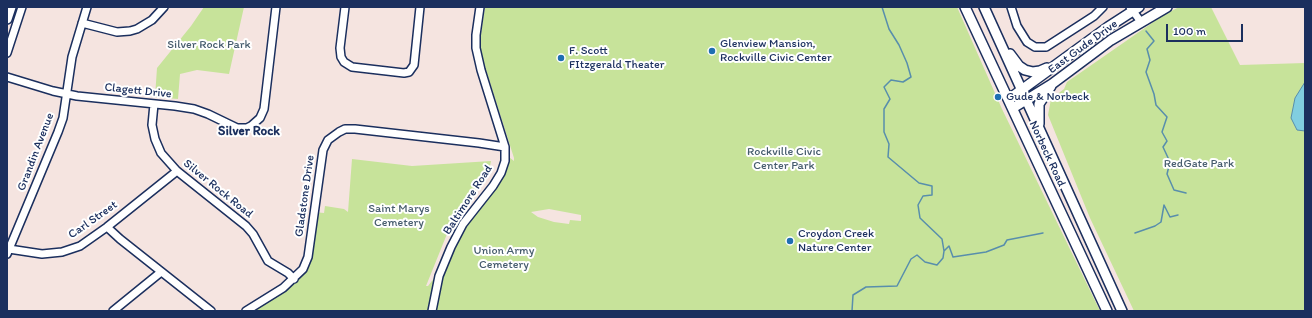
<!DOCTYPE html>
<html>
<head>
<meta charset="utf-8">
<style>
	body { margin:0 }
	#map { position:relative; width:1312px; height:318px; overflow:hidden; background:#f5e4e0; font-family:Itim,sans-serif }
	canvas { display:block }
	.frame { position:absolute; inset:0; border:8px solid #1b2f5e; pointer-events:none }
	.scale { position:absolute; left:1166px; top:24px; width:77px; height:18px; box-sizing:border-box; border:2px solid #1b2f5e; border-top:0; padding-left:5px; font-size:12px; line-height:14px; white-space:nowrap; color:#1b2f5e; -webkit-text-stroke:3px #fff; paint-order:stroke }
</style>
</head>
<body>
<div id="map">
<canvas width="1312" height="318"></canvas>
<div class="frame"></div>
<div class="scale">100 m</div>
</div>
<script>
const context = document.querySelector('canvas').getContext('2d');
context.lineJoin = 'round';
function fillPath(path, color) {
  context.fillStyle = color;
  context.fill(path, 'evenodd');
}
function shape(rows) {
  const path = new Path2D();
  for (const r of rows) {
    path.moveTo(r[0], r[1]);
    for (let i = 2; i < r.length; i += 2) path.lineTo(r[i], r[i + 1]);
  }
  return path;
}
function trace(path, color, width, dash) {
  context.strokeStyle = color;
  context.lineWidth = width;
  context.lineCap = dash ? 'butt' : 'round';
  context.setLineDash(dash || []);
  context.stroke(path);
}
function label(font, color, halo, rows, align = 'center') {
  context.font = font + ' Itim,sans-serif';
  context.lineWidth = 4;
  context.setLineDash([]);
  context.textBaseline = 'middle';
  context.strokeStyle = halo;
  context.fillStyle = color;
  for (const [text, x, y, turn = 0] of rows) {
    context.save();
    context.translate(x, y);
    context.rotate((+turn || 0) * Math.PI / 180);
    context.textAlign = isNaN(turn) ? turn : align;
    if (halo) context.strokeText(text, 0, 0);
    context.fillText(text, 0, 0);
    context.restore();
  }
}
fillPath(shape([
	[204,7,244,7,229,74,197,70,180,74,178,99,155,97,157,68,191,26],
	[485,7,957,7,1002,109,1100,311,256,311,254,307,303,269,314,212,324,213,325,206,344,209,348,212,352,159,412,166,491,161,489,171,449,229,426,286,428,286,442,268,451,247,493,186,505,154,514,161,514,158,479,48],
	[549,209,581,215,581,221,570,220,569,224,554,222,538,217,531,212],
	[1179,7,1211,7,1240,65,1305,63,1305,311,1134,311,1090,218,1048,115,1051,99,1064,89,1067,82,1162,16]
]), '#c7e39a');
const water = shape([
	[1305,82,1305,131,1297,130,1291,118,1295,98,1305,82]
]);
fillPath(water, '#81cee0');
trace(water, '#588eac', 1);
trace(shape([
	[1146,31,1154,41,1147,49,1150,60,1146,72,1154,94,1156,105,1167,117,1162,132,1167,141,1163,147,1170,162,1167,174,1174,190,1186,193],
	[1135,233,1155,226,1161,222,1164,205,1170,217,1178,215],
	[944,251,949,246,953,257,986,252,1004,245,1007,240,1043,233],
	[852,311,853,295,866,287,897,286,911,259,917,255,925,262,937,265,943,258,944,251,942,239,920,218,918,205,923,196,932,195,932,186,919,183,888,157,889,144,884,132,884,109,890,99,884,87,891,80,903,82,911,77,907,63,899,45,889,29,882,7]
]), '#588eac', 1.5);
const minor = shape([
	[345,7,340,48,341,57,344,62,352,67,404,73,409,72,414,65,420,7],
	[1011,7,1017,26,1027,42,1035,47,1046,47,1094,16,1103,7],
	[1130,7,1141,22],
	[82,23,117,32,130,31,137,29,152,20,164,7],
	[7,53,22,7],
	[7,77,53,91,77,96,175,106,194,109,208,114,237,128,247,128,251,126,260,118,264,109,276,7],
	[154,104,152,125,155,139,161,153,177,171,246,226,253,234,268,261,288,273,294,279],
	[107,227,120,239,211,311],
	[9,249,42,254,62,252,80,246,107,227,177,171],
	[7,254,58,132,63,118,72,57,87,7],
	[113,311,161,272],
	[246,311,283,288,303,269,308,257,323,150,328,140,339,132,345,129,355,129,479,143,505,147],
	[432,311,439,276,451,247,463,224,493,186,501,173,505,161,505,147,481,70,476,48,476,35,480,7]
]);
const major = shape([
	[965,7,1107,311],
	[984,7,1122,311],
	[7,19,11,7],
	[1010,54,1019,66,1025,70,1033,72,1040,71,1047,68],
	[1009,99,1108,27,1139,7],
	[1013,108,1052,84,1111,40,1167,7],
	[1039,124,1039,104,1051,86]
]);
trace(minor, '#1b2f5e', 10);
trace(major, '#1b2f5e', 12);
trace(minor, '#fff', 7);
trace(major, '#fff', 9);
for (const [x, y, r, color] of [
	[712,51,4,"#1f6fb2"],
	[561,58,4,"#1f6fb2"],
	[998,97,4,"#1f6fb2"],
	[790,241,4,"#1f6fb2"]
]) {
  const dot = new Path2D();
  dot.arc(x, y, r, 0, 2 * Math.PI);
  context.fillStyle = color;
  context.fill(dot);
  trace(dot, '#fff', 1.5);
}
label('12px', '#1b2f5e', '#fff', [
	["Glenview Mansion,",720,44],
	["Rockville Civic Center",720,58],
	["F. Scott",569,51],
	["FItzgerald Theater",569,65],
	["Gude & Norbeck",1006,97],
	["Croydon Creek",798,234],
	["Nature Center",798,248]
], 'left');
label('12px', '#465c6d', '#fff', [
	["Silver Rock Park",209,45],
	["Rockville Civic",784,152],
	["Center Park",784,166],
	["RedGate Park",1199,164],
	["Saint Marys",399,209],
	["Cemetery",399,223],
	["Union Army",504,251],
	["Cemetery",504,265]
]);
label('12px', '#1b2f5e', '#fff', [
	["East Gude Drive",1083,47,-36],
	["Clagett Drive",138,91,6],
	["Grandin Avenue",36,152,-69],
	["Norbeck Road",1047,154,65],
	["Silver Rock Road",218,189,39],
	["Gladstone Drive",305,196,-82],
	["Baltimore Road",468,200,-57],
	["Carl Street",93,220,-35]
]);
label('bold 13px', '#1b2f5e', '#fff', [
	["Silver Rock",249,132]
]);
</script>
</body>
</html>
